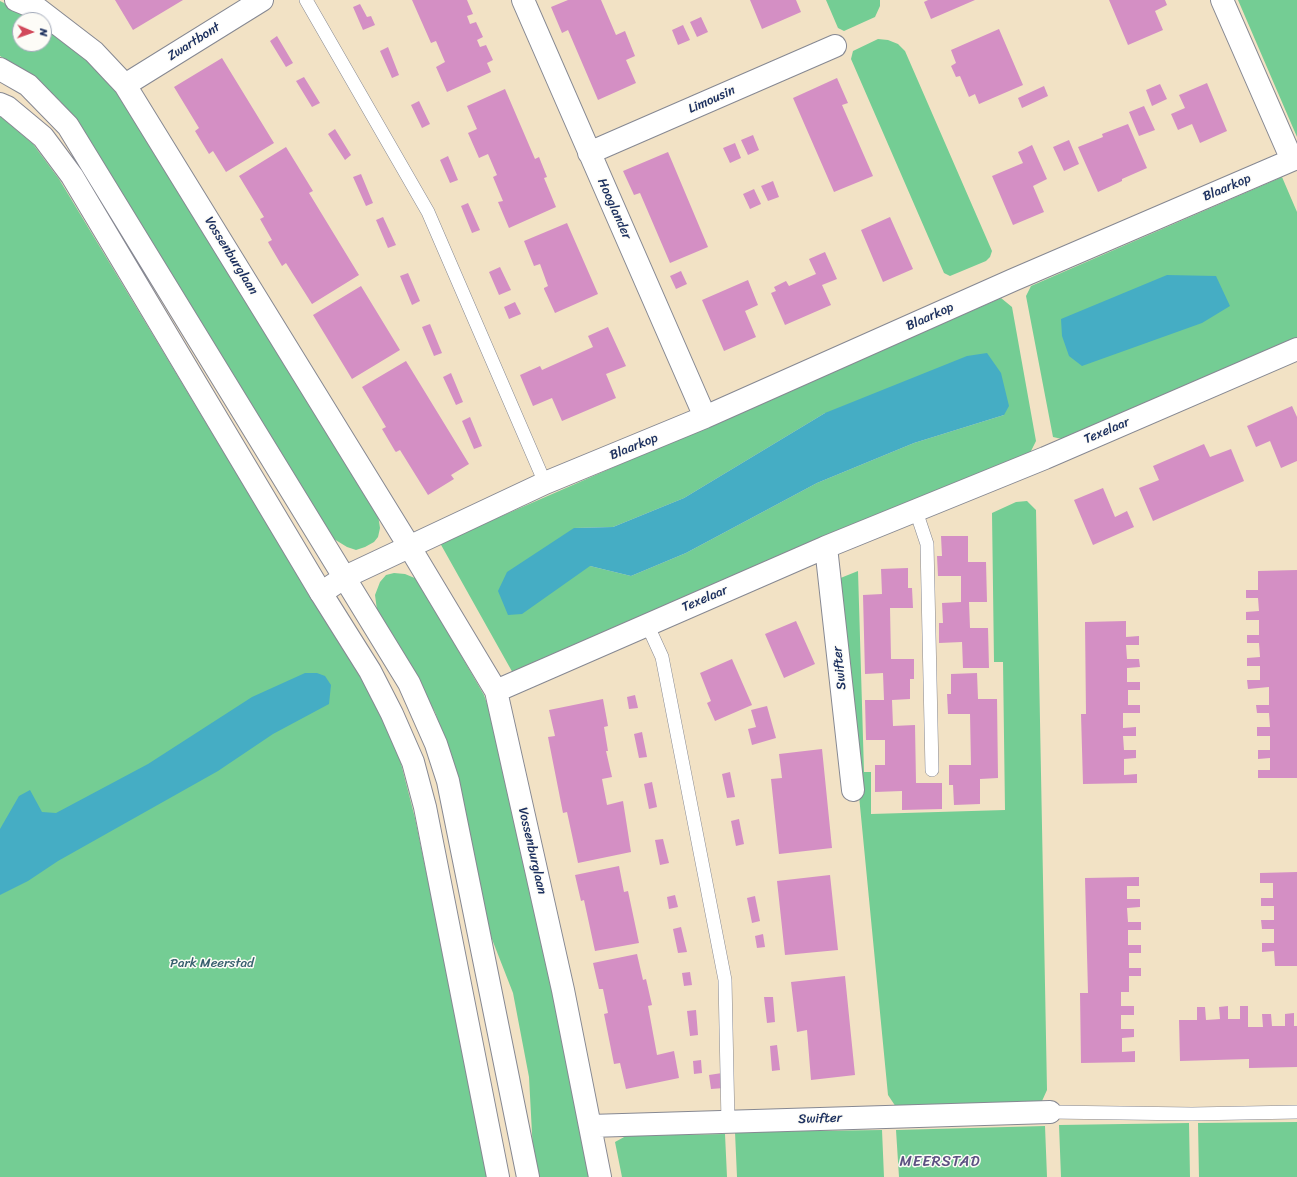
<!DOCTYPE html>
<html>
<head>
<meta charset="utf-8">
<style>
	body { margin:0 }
	#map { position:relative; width:1297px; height:1177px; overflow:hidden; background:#f2e2c5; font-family:Sriracha,sans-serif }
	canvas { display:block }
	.north { position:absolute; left:12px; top:12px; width:40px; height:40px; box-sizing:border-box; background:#fdfcf7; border:1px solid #a3aaba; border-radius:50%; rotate:92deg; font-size:11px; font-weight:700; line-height:16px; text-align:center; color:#1b2f5e }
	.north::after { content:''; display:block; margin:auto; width:14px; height:18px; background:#d1495b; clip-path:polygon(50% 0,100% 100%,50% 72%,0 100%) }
</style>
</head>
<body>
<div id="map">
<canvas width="1297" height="1177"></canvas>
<div class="north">N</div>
</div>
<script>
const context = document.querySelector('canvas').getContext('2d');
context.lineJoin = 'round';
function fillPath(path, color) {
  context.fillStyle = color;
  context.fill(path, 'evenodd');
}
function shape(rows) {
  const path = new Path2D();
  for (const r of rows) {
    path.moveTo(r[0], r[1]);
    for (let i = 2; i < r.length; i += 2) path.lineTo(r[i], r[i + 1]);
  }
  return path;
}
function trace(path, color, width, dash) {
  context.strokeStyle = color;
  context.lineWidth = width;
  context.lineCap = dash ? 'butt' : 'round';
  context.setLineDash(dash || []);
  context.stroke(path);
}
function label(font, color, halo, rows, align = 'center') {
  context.font = font + ' Sriracha,sans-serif';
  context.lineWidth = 3;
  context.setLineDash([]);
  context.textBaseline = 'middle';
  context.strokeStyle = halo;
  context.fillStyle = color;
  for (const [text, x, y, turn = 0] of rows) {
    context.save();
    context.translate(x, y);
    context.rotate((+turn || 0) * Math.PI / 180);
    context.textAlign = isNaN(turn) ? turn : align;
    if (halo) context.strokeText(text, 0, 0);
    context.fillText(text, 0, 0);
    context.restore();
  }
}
fillPath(shape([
	[826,0,880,0,880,6,875,17,844,31,838,28],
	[1238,0,1297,0,1297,137],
	[0,1,39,20,20,20,20,44,44,44,44,23,66,37,116,86,378,515,380,528,378,537,374,542,365,547,356,550,347,547,334,539,77,122,60,101,39,81,0,56],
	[878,39,888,40,898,44,905,51,992,251,990,257,986,261,950,276,944,273,851,59,853,51],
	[0,116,33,144,59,179,297,574,366,684,397,748,415,818,489,1177,0,1177],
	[1282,177,1297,212,1297,338,1062,439,1053,437,1026,296,1031,286],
	[1001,298,1012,307,1036,441,1030,453,514,675,440,543],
	[825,413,1004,415,914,443,817,483,686,553,631,576,590,566,574,528,613,527,684,498],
	[1027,501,1036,510,1047,1090,1042,1101,1027,1106,896,1107,888,1095,838,579,858,571,864,772,871,772,871,814,1005,810,1003,662,994,662,992,513,1016,502],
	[394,573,405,574,417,579,484,695,498,735,552,984,590,1177,539,1177,538,1175,533,1152,529,1077,513,993,490,934,449,751,435,712,377,610,375,595,380,582,386,575],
	[1297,1122,1297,1177,1199,1177,1198,1123],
	[1189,1123,1190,1177,1061,1177,1059,1125],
	[1045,1126,1047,1177,899,1177,896,1130],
	[882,1130,884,1177,737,1177,735,1132],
	[725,1134,727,1177,622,1177,615,1142,626,1136]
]), '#74cd94');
fillPath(shape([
	[1167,275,1216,276,1230,306,1202,323,1082,366,1069,356,1062,336,1061,319],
	[987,353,1001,373,1009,406,1004,415,914,443,817,483,686,553,631,576,590,566,522,614,508,615,498,591,507,572,574,528,613,527,684,498,825,413,967,356],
	[305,673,317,673,325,676,331,685,329,704,273,734,218,771,58,861,28,881,0,895,0,829,19,796,30,790,42,812,56,813,148,764,252,697]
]), '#45adc4');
fillPath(shape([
	[115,0,183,0,133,30],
	[412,0,467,0,473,14,467,16,470,24,476,22,483,37,477,40,480,47,486,45,493,60,487,63,491,72,447,92,436,67,445,62,436,41,431,43],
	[568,0,601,0,616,35,625,31,635,56,626,60,636,83,598,100,568,30,562,33,551,7],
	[750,0,796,0,801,12,762,29],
	[928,0,975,0,931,19,924,2],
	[1109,0,1165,0,1167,5,1155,11,1163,30,1128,45],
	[360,4,367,17,371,16,375,25,363,30,353,7],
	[701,17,708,32,697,37,690,22],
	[683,25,690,40,678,45,672,30],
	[999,29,1023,85,979,104,975,94,969,97,960,76,956,77,951,66,956,63,951,50],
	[277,36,293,63,286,67,270,41],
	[388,47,399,75,392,78,380,51],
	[222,58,274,143,226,172,213,151,209,154,195,131,199,128,174,87],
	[304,77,320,103,312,107,296,81],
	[837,78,848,103,842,105,873,176,834,192,793,98],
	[1207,83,1227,131,1200,143,1192,124,1178,130,1171,114,1185,108,1179,95],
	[1160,84,1167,99,1152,106,1146,90],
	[1044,86,1048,96,1022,108,1018,98],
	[505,89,535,159,539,157,547,177,544,178,556,207,509,228,498,202,503,201,493,177,497,175,488,154,479,158,468,133,477,129,467,106],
	[419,101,430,124,422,128,411,105],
	[1144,106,1155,130,1139,136,1129,112],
	[1128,124,1147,168,1122,179,1122,181,1098,192,1078,147,1103,137,1102,134],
	[335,129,351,155,345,160,328,134],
	[753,135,759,150,748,155,741,140],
	[1069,140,1079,164,1064,171,1053,147],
	[735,143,741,158,730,163,723,148],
	[1032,145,1047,179,1033,186,1044,212,1013,225,992,176,1023,163,1018,152],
	[286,147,313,191,309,193,359,275,312,304,286,263,282,266,269,244,268,242,272,240,260,219,264,217,239,176],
	[668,152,708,247,670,263,640,193,634,195,623,171],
	[448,156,458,180,450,183,440,160],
	[361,174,373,203,366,206,353,177],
	[773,181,779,197,768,201,761,186],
	[754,189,761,204,750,209,743,194],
	[468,203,480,230,472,233,461,206],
	[383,217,396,245,388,248,376,220],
	[890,217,913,269,883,282,861,230],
	[567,223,598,294,555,313,544,289,544,288,548,286,540,264,534,266,524,241],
	[825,252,837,279,822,285,831,305,785,325,771,293,776,291,774,287,786,281,789,286,816,274,809,259],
	[500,267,511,290,499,295,489,272],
	[681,271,687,284,676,289,670,276],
	[408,273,420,301,412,305,400,276],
	[748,280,758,305,745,311,756,337,724,351,702,300],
	[361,286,400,350,352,379,313,315],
	[515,302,521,314,509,319,504,307],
	[430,324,442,353,434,356,422,327],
	[608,327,626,366,606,374,616,398,562,421,552,398,533,406,520,375,540,366,542,370,593,347,588,336],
	[406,361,469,464,451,475,454,479,428,495,400,450,396,452,395,451,382,429,386,427,362,387],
	[451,373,463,402,456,405,443,377],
	[1292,406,1297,417,1297,461,1281,468,1270,441,1256,447,1247,426],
	[470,417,482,446,474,449,462,421],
	[1204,444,1210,457,1231,449,1244,481,1153,521,1139,488,1159,480,1153,466],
	[1103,488,1115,517,1127,511,1134,527,1093,545,1074,500],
	[941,536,968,536,968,562,986,562,987,602,969,602,970,628,988,628,989,668,963,668,962,642,939,643,939,623,943,623,942,603,961,602,961,576,938,576,937,556,942,556],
	[908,568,908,588,912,588,913,608,890,608,891,659,914,659,914,679,910,679,910,699,892,700,893,726,915,725,916,783,942,783,942,809,902,810,902,791,875,792,875,765,885,765,885,740,866,740,865,700,884,700,883,673,865,674,863,595,882,594,881,569],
	[1297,570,1297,778,1258,778,1258,770,1270,770,1270,758,1258,759,1258,750,1270,750,1270,736,1257,736,1257,727,1270,727,1269,713,1257,713,1256,705,1269,705,1269,687,1248,689,1247,680,1260,680,1260,666,1247,666,1247,658,1260,657,1259,643,1247,643,1247,635,1259,635,1259,620,1246,620,1246,612,1259,611,1258,598,1246,598,1246,590,1258,590,1258,571],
	[796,621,815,664,784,678,765,634],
	[1126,621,1126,637,1139,636,1139,645,1126,645,1127,659,1139,659,1140,667,1127,668,1127,682,1140,682,1140,690,1128,690,1128,705,1140,705,1140,713,1123,713,1123,728,1136,727,1136,736,1123,736,1124,750,1136,750,1136,758,1124,759,1124,775,1137,774,1137,783,1083,784,1081,714,1086,714,1085,622],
	[732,659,752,705,715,721,707,703,711,701,700,673],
	[977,673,978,699,997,699,998,778,980,779,980,804,954,805,953,785,949,785,949,765,971,765,970,714,948,714,947,694,951,694,951,674],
	[635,695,638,708,629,709,627,697],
	[603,699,608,726,604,727,608,751,606,751,612,777,602,779,607,805,623,801,631,852,578,863,567,812,563,813,548,737,555,736,549,710],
	[767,706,776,738,752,745,748,729,756,727,751,710],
	[642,732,647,757,639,758,634,734],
	[822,749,832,848,779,854,771,779,782,778,779,754],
	[730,772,735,797,727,798,722,774],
	[652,782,657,807,649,809,644,784],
	[739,819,744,844,736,846,731,821],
	[663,839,669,863,660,865,655,840],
	[619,866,624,892,628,891,639,943,595,951,584,900,581,901,575,875],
	[1297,872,1297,966,1275,966,1274,951,1262,952,1262,943,1274,943,1274,929,1262,929,1261,920,1274,920,1274,906,1261,906,1261,898,1273,898,1273,883,1260,883,1260,873],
	[830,875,838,950,785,955,777,881],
	[1139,877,1139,886,1127,886,1127,899,1140,899,1140,907,1127,908,1128,922,1141,922,1141,930,1128,930,1128,945,1141,945,1141,953,1129,953,1129,968,1141,968,1141,976,1129,976,1129,992,1121,992,1121,1006,1134,1006,1134,1015,1121,1015,1121,1029,1134,1029,1134,1037,1122,1038,1122,1052,1135,1051,1135,1062,1081,1063,1080,993,1088,993,1085,878],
	[675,895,678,907,669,909,667,897],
	[755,896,760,921,752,923,747,898],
	[681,927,687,952,678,953,673,929],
	[763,934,765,947,757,948,755,936],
	[637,954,643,980,646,979,652,1005,648,1006,657,1055,674,1051,679,1078,626,1089,620,1063,614,1064,604,1014,608,1013,603,989,599,989,593,963],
	[690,972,692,985,684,986,682,973],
	[845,976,855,1075,811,1080,807,1030,797,1032,791,982],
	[764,997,773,997,775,1022,767,1023],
	[1228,1006,1228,1019,1240,1019,1240,1006,1248,1006,1248,1027,1263,1027,1262,1014,1271,1014,1272,1026,1285,1026,1285,1014,1294,1013,1294,1026,1297,1026,1297,1067,1249,1068,1249,1059,1180,1061,1179,1020,1197,1020,1197,1007,1205,1007,1206,1020,1220,1019,1219,1007],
	[696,1010,698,1035,690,1036,687,1011],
	[777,1045,780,1070,772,1071,770,1046],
	[701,1060,702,1073,694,1074,693,1061],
	[722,1073,724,1088,711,1089,709,1075]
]), '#d48fc4');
const service = shape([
	[306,0,428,212,545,483],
	[916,511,927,544,932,770],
	[647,624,662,657,725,980,728,1122],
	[1050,1112,1192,1114,1297,1112]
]);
const minor = shape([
	[16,0,38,9,94,52,125,85,409,546,496,691,563,990,600,1177],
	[523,0,705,417],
	[125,85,262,0],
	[589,153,835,46],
	[826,547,853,790],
	[321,593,345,577,545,483,705,417,1013,280,1292,160,1222,0],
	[496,691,826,547,1045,458,1297,349],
	[590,1126,1050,1112]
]);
const tertiary = shape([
	[0,69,28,85,68,126,409,683,436,744,448,781,528,1177],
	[0,104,7,107,43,137,72,176,321,593,370,671,392,714,413,762,425,807,498,1177]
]);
trace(service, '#868892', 14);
trace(minor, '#868892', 24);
trace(tertiary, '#868892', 24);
trace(service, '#fff', 13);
trace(minor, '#fff', 22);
trace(tertiary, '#fff', 22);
label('13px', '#1b2f5e', '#fdfcf7', [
	["Zwartbont",194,42,-32],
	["Limousin",712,100,-24],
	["Blaarkop",1227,188,-23],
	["Hooglander",614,209,66],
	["Vossenburglaan",231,256,58],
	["Blaarkop",930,317,-24],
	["Texelaar",1107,431,-23],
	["Blaarkop",634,447,-22],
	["Texelaar",705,599,-23],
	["Swifter",840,668,-96],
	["Vossenburglaan",532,851,77],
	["Swifter",820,1119,-2]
]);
label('13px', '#365e6e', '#fdfcf7', [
	["Park Meerstad",212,964]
]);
context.letterSpacing = '1px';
label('15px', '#5c5182', '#fdfcf7', [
	["MEERSTAD",940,1162]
]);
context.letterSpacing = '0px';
</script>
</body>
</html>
